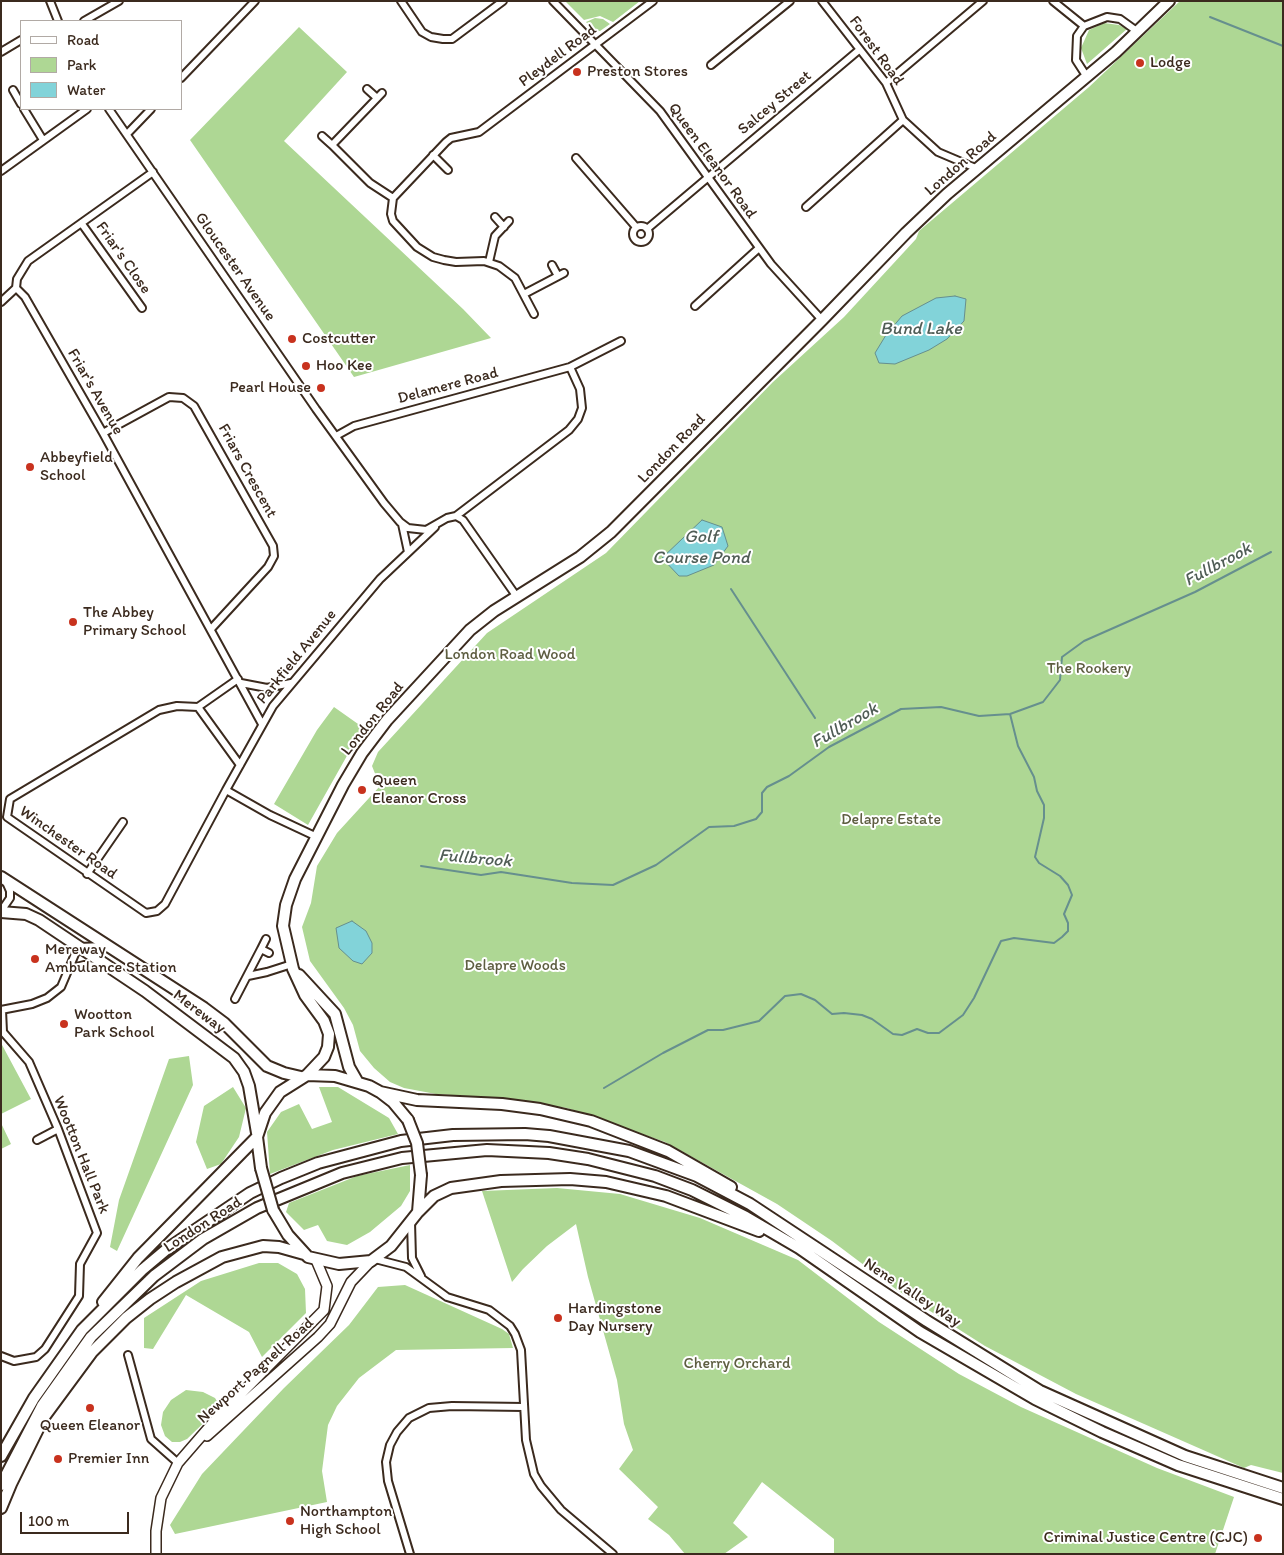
<!DOCTYPE html>
<html>
<head>
<meta charset="utf-8">
<style>
	body { margin:0 }
	#map { position:relative; width:1284px; height:1555px; overflow:hidden; background:#fff; font-family:Itim,sans-serif }
	canvas { display:block }
	.frame { position:absolute; inset:0; border:2px solid #3b2a1e; pointer-events:none }
	.legend { position:absolute; left:20px; top:20px; width:162px; height:90px; box-sizing:border-box; background:#fff; border:1px solid #b1aaa5; margin:0; padding:6px 9px; list-style:none; font-size:15px; color:#3b2a1e }
	.legend li { display:flex; align-items:center; gap:10px; height:25px }
	.legend b { width:25px; border:1px solid #b1aaa5 }
	.scale { position:absolute; left:20px; top:1512px; width:109px; height:22px; box-sizing:border-box; border:2px solid #3b2a1e; border-top:0; padding-left:6px; font-size:15px; line-height:18px; white-space:nowrap; color:#3b2a1e; -webkit-text-stroke:4px #fff; paint-order:stroke }
</style>
</head>
<body>
<div id="map">
<canvas width="1284" height="1555"></canvas>
<div class="frame"></div>
<ul class="legend">
<li><b style="height:6px;background:#fff"></b>Road</li>
<li><b style="height:14px;background:#aed794"></b>Park</li>
<li><b style="height:14px;background:#82d3d9"></b>Water</li>
</ul>
<div class="scale">100 m</div>
</div>
<script>
const context = document.querySelector('canvas').getContext('2d');
context.lineJoin = 'round';
function fillPath(path, color) {
  context.fillStyle = color;
  context.fill(path, 'evenodd');
}
function shape(rows) {
  const path = new Path2D();
  for (const r of rows) {
    if (r.length === 3) {
      path.moveTo(r[0] + r[2], r[1]);
      path.arc(r[0], r[1], r[2], 0, 2 * Math.PI);
      continue;
    }
    path.moveTo(r[0], r[1]);
    for (let i = 2; i < r.length; i += 2) path.lineTo(r[i], r[i + 1]);
  }
  return path;
}
function trace(path, color, width, dash) {
  context.strokeStyle = color;
  context.lineWidth = width;
  context.lineCap = dash ? 'butt' : 'round';
  context.setLineDash(dash || []);
  context.stroke(path);
}
function label(font, color, halo, rows, align = 'center') {
  context.font = font + ' Itim,sans-serif';
  context.lineWidth = 4;
  context.setLineDash([]);
  context.textBaseline = 'middle';
  context.strokeStyle = halo;
  context.fillStyle = color;
  for (const [text, x, y, turn = 0] of rows) {
    context.save();
    context.translate(x, y);
    context.rotate((+turn || 0) * Math.PI / 180);
    context.textAlign = isNaN(turn) ? turn : align;
    if (halo) context.strokeText(text, 0, 0);
    context.fillText(text, 0, 0);
    context.restore();
  }
}
fillPath(shape([
	[565,1,640,1,613,22,600,16,584,20],
	[1180,1,1283,1,1283,1473,1251,1465,1244,1468,1076,1394,985,1346,897,1290,832,1241,777,1204,665,1142,567,1108,481,1097,436,1094,404,1088,390,1082,374,1068,360,1051,353,1025,344,1008,310,961,302,927,311,903,317,866,337,833,380,786,372,766,378,752,487,633,606,553,773,382,844,317,916,239,919,231,1089,87],
	[595,18,603,19,610,24,600,31,595,31,586,22],
	[1104,23,1119,25,1127,29,1087,64,1081,48,1089,30],
	[299,27,347,72,284,141,463,309,491,338,354,377,190,140],
	[334,707,368,731,357,738,308,825,274,804,317,730],
	[1,1043,31,1099,1,1114],
	[189,1056,193,1085,117,1251,110,1247,119,1200,169,1059],
	[233,1087,246,1108,239,1137,221,1164,207,1169,196,1142,204,1106],
	[319,1087,338,1087,389,1118,398,1134,333,1150,270,1174,267,1132,281,1112,299,1104,312,1129,332,1122],
	[1,1123,11,1144,1,1149],
	[410,1165,410,1191,401,1206,370,1232,347,1245,327,1241,318,1225,304,1230,286,1212,289,1203,357,1176],
	[557,1188,620,1194,700,1218,798,1260,879,1322,959,1374,1021,1407,1157,1468,1234,1497,1215,1554,834,1554,834,1539,762,1482,733,1523,748,1537,724,1554,685,1554,669,1535,648,1519,658,1507,619,1469,633,1450,624,1424,617,1380,588,1277,576,1224,547,1246,523,1269,512,1282,482,1191],
	[259,1263,278,1263,297,1274,305,1289,306,1313,262,1357,249,1332,186,1295,153,1349,144,1348,144,1318,201,1281],
	[405,1285,502,1329,509,1334,513,1348,396,1350,359,1378,337,1406,328,1425,322,1471,327,1502,175,1534,170,1525,202,1474,284,1388,349,1325,378,1287],
	[186,1390,203,1392,215,1398,218,1403,217,1410,187,1439,180,1442,172,1442,165,1436,161,1425,163,1412,171,1400]
]), '#aed794');
const water = shape([
	[955,296,966,299,964,321,947,339,929,350,895,364,879,363,875,353,886,335,902,316,936,298,955,296],
	[702,520,722,527,728,546,714,565,687,576,679,576,662,558,702,520],
	[352,921,366,931,372,943,372,953,362,964,353,961,339,948,336,928,352,921]
]);
fillPath(water, '#82d3d9');
trace(water, '#668f8e', 1);
trace(shape([
	[1210,17,1283,46],
	[731,589,815,718],
	[421,866,481,875,501,872,572,883,613,885,656,865,709,827,734,826,756,819,762,812,762,793,767,787,789,776,829,747,901,709,941,707,979,716,1010,714,1043,702,1060,680,1062,657,1084,641,1195,592,1271,552],
	[604,1088,663,1053,708,1030,723,1030,759,1021,785,996,801,994,815,1000,832,1014,844,1013,862,1015,872,1019,893,1034,902,1035,917,1029,928,1033,939,1033,963,1015,974,998,1001,941,1014,938,1054,943,1062,937,1068,931,1068,923,1064,914,1072,895,1068,885,1060,876,1039,863,1035,857,1044,818,1044,805,1037,791,1034,777,1018,746,1010,714]
]), '#668f8e', 2);
const minor = shape([
	[50,1,58,21],
	[401,1,422,32,431,37,443,39,452,39,503,1],
	[553,1,660,111,771,264,822,320],
	[822,1,886,83,903,120,938,152,978,169],
	[1053,1,1084,26],
	[84,21,119,1],
	[1,52,21,40],
	[711,65,790,1],
	[1087,77,1076,60,1077,36,1084,26,1107,17,1120,19,1138,32],
	[181,78,255,1],
	[886,83,983,1],
	[367,89,377,98],
	[13,90,21,104],
	[382,93,332,145,370,183,393,198,391,214,393,221,417,247,433,257,444,260,456,262,484,261,499,266,515,278,534,314],
	[24,109,43,140],
	[109,109,316,409,384,503,400,522,408,528,426,530,447,518,456,516,569,430,578,419,582,408,580,389,570,367],
	[127,134,151,109],
	[322,136,332,145],
	[433,155,448,170],
	[576,158,636,227],
	[1,171,87,109],
	[153,172,28,261,17,279,16,288,25,297,103,433,262,724],
	[393,198,446,142,451,138,479,132,653,1],
	[806,207,903,120],
	[495,217,504,227],
	[82,224,142,308],
	[641,234,8],
	[647,229,859,50],
	[489,262,495,236,509,221],
	[552,265,558,276],
	[524,294,564,273],
	[1,302,16,288],
	[695,306,759,248],
	[103,433,169,397,183,398,194,406,273,546,274,556,268,567,211,629],
	[336,436,354,426,570,367,621,341],
	[456,516,463,520,517,597],
	[402,524,408,552],
	[241,683,267,688,291,683],
	[198,707,240,765],
	[226,790,165,904,157,911,146,913,7,817,10,799,159,710,177,706,198,707,238,679],
	[317,837,270,815,226,790,273,706,380,579,435,527],
	[87,874,123,822],
	[1,911,10,898,10,891,6,882],
	[266,939,261,949,269,953],
	[68,969,84,965,103,966],
	[248,976,267,972,292,964],
	[235,999,261,949],
	[1,1010,32,1004,47,998,61,987,78,947,105,946],
	[37,1140,58,1129],
	[411,1222,412,1258,421,1276],
	[375,1259,406,1267,447,1297,489,1310,510,1326,515,1334,521,1350,526,1440,534,1474,541,1486,561,1510,613,1554],
	[128,1355,151,1439,178,1463],
	[1,1356,14,1361,36,1357,45,1349,79,1296,80,1264,97,1233,58,1129,29,1062,3,1032,2,1010],
	[410,1554,388,1481,386,1462,390,1445,397,1432,409,1418,429,1408,452,1406,524,1407]
]);
const secondary = shape([
	[207,1436,318,1337,330,1324,351,1282,371,1261],
	[156,1554,156,1531,161,1498,178,1463,217,1418,324,1310,327,1286,316,1260]
]);
const trunk = shape([
	[1,877,204,1008,224,1023,267,1066,284,1073,301,1077],
	[1,912,26,914,39,920,145,991,234,1058,244,1072,249,1086,257,1133],
	[299,975,335,1014,349,1067,357,1081],
	[307,1075,324,1057,328,1047,329,1034,324,1021,305,995,293,969,283,926,286,905,295,879,343,785,362,753,387,720,470,630,494,611,580,557,611,532,822,320,906,233,947,194,1116,52,1169,1],
	[380,1092,417,1100,502,1104,540,1109,591,1121,668,1151,731,1187],
	[261,1168,257,1137,265,1113,280,1092,307,1075,335,1076,369,1086,380,1092,393,1102,408,1120],
	[273,1210,288,1235,308,1257,339,1264,371,1261,391,1246,418,1212,421,1175],
	[418,1212,434,1196,451,1188,501,1181,570,1179,606,1182,666,1196,759,1231],
	[103,1302,138,1258,257,1137],
	[1,1456,34,1398,82,1330,142,1270,167,1249,250,1193,281,1178,318,1163,401,1141,453,1135,525,1134,549,1136,629,1151,697,1176,750,1204,927,1321,1040,1391,1185,1456,1283,1488],
	[1,1485,42,1406,91,1337,154,1276,203,1239,257,1208,342,1173,402,1158,487,1150,549,1153,588,1159,655,1176,692,1190,746,1217,799,1248,920,1332,1035,1399,1102,1432,1178,1465,1283,1499],
	[1,1508,11,1484,44,1417,92,1352,126,1318,150,1299,176,1282,222,1257,263,1246,279,1247,304,1254]
]);
trace(minor, '#3b2a1e', 10);
trace(secondary, '#3b2a1e', 12);
trace(trunk, '#3b2a1e', 14);
trace(minor, '#fff', 6);
trace(secondary, '#fff', 9);
trace(trunk, '#fff', 10);
const trunkBridge = shape([
	[408,1120,417,1143,421,1175],
	[261,1168,273,1210]
]);
trace(trunkBridge, '#3b2a1e', 14, []);
trace(trunkBridge, '#fff', 10);
for (const [x, y, r, color] of [
	[1140,63,5,"#c8321e"],
	[577,72,5,"#c8321e"],
	[292,339,5,"#c8321e"],
	[306,366,5,"#c8321e"],
	[321,388,5,"#c8321e"],
	[30,467,5,"#c8321e"],
	[73,622,5,"#c8321e"],
	[362,790,5,"#c8321e"],
	[35,959,5,"#c8321e"],
	[64,1024,5,"#c8321e"],
	[558,1318,5,"#c8321e"],
	[90,1408,5,"#c8321e"],
	[58,1459,5,"#c8321e"],
	[290,1521,5,"#c8321e"],
	[1258,1538,5,"#c8321e"]
]) {
  const dot = new Path2D();
  dot.arc(x, y, r, 0, 2 * Math.PI);
  context.fillStyle = color;
  context.fill(dot);
  trace(dot, '#fff', 2);
}
label('16px', '#3b2a1e', '#fff', [
	["Forest Road",876,51,54],
	["Pleydell Road",558,56,-37],
	["Salcey Street",775,103,-40],
	["Queen Eleanor Road",712,161,54],
	["London Road",961,164,-41],
	["Friar's Close",123,258,55],
	["Gloucester Avenue",235,267,55],
	["Delamere Road",448,386,-15],
	["Friar's Avenue",95,392,60],
	["London Road",672,449,-46],
	["Friars Crescent",247,471,61],
	["Parkfield Avenue",297,657,-51],
	["London Road",373,719,-51],
	["Winchester Road",68,843,35],
	["Mereway",199,1012,37],
	["Wootton Hall Park",81,1155,68],
	["London Road",203,1225,-33],
	["Nene Valley Way",912,1293,33],
	["Newport Pagnell Road",256,1371,-42]
]);
label('16px', '#3b2a1e', '#fff', [
	["Lodge",1150,63],
	["Preston Stores",587,72],
	["Costcutter",302,339],
	["Hoo Kee",316,366],
	["Pearl House",311,388,"right"],
	["Abbeyfield",40,458],
	["School",40,476],
	["The Abbey",83,613],
	["Primary School",83,631],
	["Queen",372,781],
	["Eleanor Cross",372,799],
	["Mereway",45,950],
	["Ambulance Station",45,968],
	["Wootton",74,1015],
	["Park School",74,1033],
	["Hardingstone",568,1309],
	["Day Nursery",568,1327],
	["Queen Eleanor",90,1426,"center"],
	["Premier Inn",68,1459],
	["Northampton",300,1512],
	["High School",300,1530],
	["Criminal Justice Centre (CJC)",1248,1538,"right"]
], 'left');
label('16px', '#5e5e41', '#fff', [
	["London Road Wood",510,655],
	["The Rookery",1089,669],
	["Delapre Estate",891,820],
	["Delapre Woods",515,966],
	["Cherry Orchard",737,1364]
]);
label('italic 18px', '#505d56', '#fff', [
	["Bund Lake",921,329],
	["Golf",701,537],
	["Course Pond",701,558],
	["Fullbrook",1218,565,-28],
	["Fullbrook",845,726,-30],
	["Fullbrook",475,859,5]
]);
</script>
</body>
</html>
